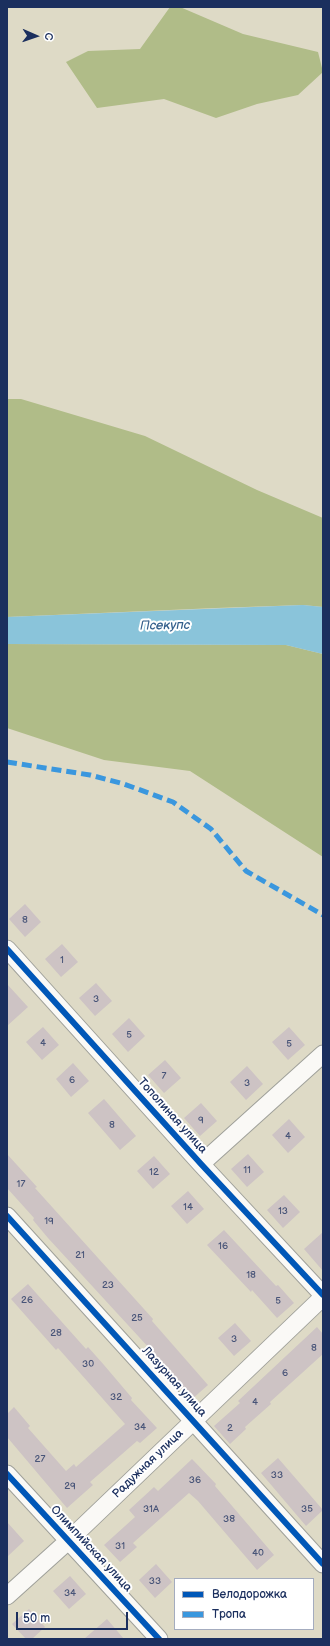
<!DOCTYPE html>
<html>
<head>
<meta charset="utf-8">
<style>
	body { margin:0 }
	#map { position:relative; width:330px; height:1646px; overflow:hidden; background:#dedac6; font-family:"Balsamiq Sans",sans-serif }
	canvas { display:block }
	.frame { position:absolute; inset:0; border:8px solid #1b2f5e; pointer-events:none }
	.legend { position:absolute; left:174px; top:1578px; width:140px; height:52px; box-sizing:border-box; background:#fff; border:1px solid #a4acbf; margin:0; padding:5px 7px; list-style:none; font-size:12px; color:#1b2f5e }
	.legend li { display:flex; align-items:center; gap:8px; height:20px }
	.legend b { width:20px; border:1px solid #a4acbf }
	.north { position:absolute; left:16px; top:16px; width:40px; height:40px; -webkit-text-stroke:3px #fff; paint-order:stroke; rotate:92deg; font-size:11px; font-weight:700; line-height:16px; text-align:center; color:#1b2f5e }
	.north::after { content:''; display:block; margin:auto; width:14px; height:18px; background:#1b2f5e; clip-path:polygon(50% 0,100% 100%,50% 72%,0 100%) }
	.scale { position:absolute; left:16px; top:1612px; width:112px; height:18px; box-sizing:border-box; border:2px solid #1b2f5e; border-top:0; padding-left:5px; font-size:12px; line-height:14px; white-space:nowrap; color:#1b2f5e; -webkit-text-stroke:3px #fff; paint-order:stroke }
</style>
</head>
<body>
<div id="map">
<canvas width="330" height="1646"></canvas>
<div class="frame"></div>
<ul class="legend">
<li><b style="height:5px;background:#0057b8"></b>Велодорожка</li>
<li><b style="height:5px;background:#3a97de"></b>Тропа</li>
</ul>
<div class="north">С</div>
<div class="scale">50 m</div>
</div>
<script>
const context = document.querySelector('canvas').getContext('2d');
context.lineJoin = 'round';
function fillPath(path, color) {
  context.fillStyle = color;
  context.fill(path, 'evenodd');
}
function shape(rows) {
  const path = new Path2D();
  for (const r of rows) {
    path.moveTo(r[0], r[1]);
    for (let i = 2; i < r.length; i += 2) path.lineTo(r[i], r[i + 1]);
  }
  return path;
}
function trace(path, color, width, dash) {
  context.strokeStyle = color;
  context.lineWidth = width;
  context.lineCap = dash ? 'butt' : 'round';
  context.setLineDash(dash || []);
  context.stroke(path);
}
function label(font, color, halo, rows, align = 'center') {
  context.font = font + ' "Balsamiq Sans",sans-serif';
  context.lineWidth = 4;
  context.setLineDash([]);
  context.textBaseline = 'middle';
  context.strokeStyle = halo;
  context.fillStyle = color;
  for (const [text, x, y, turn = 0] of rows) {
    context.save();
    context.translate(x, y);
    context.rotate((+turn || 0) * Math.PI / 180);
    context.textAlign = isNaN(turn) ? turn : align;
    if (halo) context.strokeText(text, 0, 0);
    context.fillText(text, 0, 0);
    context.restore();
  }
}
fillPath(shape([
	[170,7,180,7,243,34,318,52,323,72,298,95,257,104,216,118,164,99,97,108,66,62,88,51,140,49],
	[7,399,21,399,145,436,257,490,323,518,323,607,303,605,216,608,7,617],
	[7,644,286,645,323,654,323,857,190,771,104,760,7,728]
]), '#b0bc88');
fillPath(shape([
	[303,605,323,607,323,654,286,645,7,644,7,617]
]), '#8ac4da');
fillPath(shape([
	[25,904,41,922,25,937,9,919],
	[62,944,78,962,61,977,45,959],
	[96,983,112,1001,95,1016,79,998],
	[7,984,28,1007,7,1026],
	[129,1018,145,1036,128,1052,112,1034],
	[43,1027,59,1045,42,1060,26,1042],
	[289,1027,305,1045,288,1060,272,1042],
	[165,1060,181,1078,164,1093,148,1075],
	[73,1063,89,1081,71,1097,56,1079],
	[247,1066,263,1084,246,1100,230,1082],
	[104,1099,136,1136,120,1150,88,1113],
	[201,1103,217,1121,200,1136,184,1118],
	[289,1119,305,1137,288,1153,272,1135],
	[7,1154,37,1187,35,1188,153,1319,152,1321,208,1385,191,1400,148,1351,150,1349,48,1238,33,1220,34,1218,7,1188],
	[248,1154,264,1172,247,1187,231,1169],
	[154,1156,170,1174,153,1189,137,1171],
	[188,1191,204,1209,187,1224,171,1206],
	[284,1195,300,1212,283,1228,267,1210],
	[224,1230,276,1286,278,1285,294,1303,277,1318,252,1290,251,1292,207,1245],
	[323,1232,323,1271,304,1249],
	[28,1284,86,1349,88,1347,104,1365,132,1398,131,1400,157,1428,140,1443,137,1441,90,1482,93,1485,67,1508,7,1437,7,1414,14,1407,30,1426,28,1428,66,1471,74,1464,76,1467,125,1424,58,1348,56,1350,11,1299],
	[235,1323,251,1341,234,1356,218,1338],
	[317,1327,323,1334,323,1354,270,1402,271,1404,245,1427,246,1429,230,1444,214,1426,240,1403,238,1401],
	[278,1458,323,1510,306,1526,261,1473],
	[192,1459,216,1484,215,1486,274,1555,257,1570,198,1501,189,1493,133,1543,137,1547,120,1562,104,1545,135,1517,129,1510,154,1487,158,1491],
	[7,1522,24,1541,7,1557],
	[156,1564,172,1582,155,1598,139,1580],
	[70,1576,86,1594,69,1609,53,1591],
	[29,1609,45,1627,32,1639,26,1639,12,1624],
	[107,1619,124,1639,84,1639]
]), '#cdc3c4');
const minor = shape([
	[7,949,201,1164,323,1295],
	[201,1164,323,1054],
	[7,1216,323,1564],
	[7,1474,159,1639],
	[7,1596,68,1541,323,1297]
]);
trace(minor, '#9fa09a', 19);
trace(minor, '#faf9f6', 17);
trace(shape([
	[7,762,90,775,124,784,173,802,211,829,246,871,323,915]
]), '#3a97de', 5, [10, 5]);
trace(shape([
	[7,949,201,1164,323,1295],
	[7,1216,323,1564],
	[7,1474,159,1639]
]), '#0057b8', 6);
label('10px', '#485478', null, [
	["8",25,920],
	["1",62,960],
	["3",96,999],
	["5",129,1035],
	["4",43,1043],
	["5",289,1044],
	["7",164,1076],
	["6",72,1080],
	["3",247,1083],
	["9",201,1120],
	["8",112,1125],
	["4",288,1136],
	["11",247,1170],
	["12",154,1172],
	["17",21,1184],
	["14",188,1207],
	["13",283,1211],
	["19",49,1221],
	["16",223,1246],
	["21",80,1255],
	["18",251,1275],
	["23",108,1285],
	["26",27,1300],
	["5",278,1301],
	["25",137,1318],
	["28",56,1333],
	["3",234,1339],
	["8",314,1348],
	["30",88,1364],
	["6",285,1373],
	["32",116,1397],
	["4",255,1402],
	["34",140,1427],
	["2",230,1428],
	["27",40,1459],
	["33",277,1475],
	["36",195,1480],
	["29",70,1486],
	["31А",151,1509],
	["35",307,1509],
	["38",229,1519],
	["31",120,1546],
	["40",258,1553],
	["33",155,1581],
	["34",70,1593]
]);
label('12px', '#1b2f5e', '#fff', [
	["Тополиная улица",172,1116,48],
	["Лазурная улица",174,1382,48],
	["Радужная улица",148,1464,-44],
	["Олимпийская улица",91,1549,47]
]);
label('italic 13px', '#35608c', '#fff', [
	["Псекупс",165,626,-1]
]);
</script>
</body>
</html>
